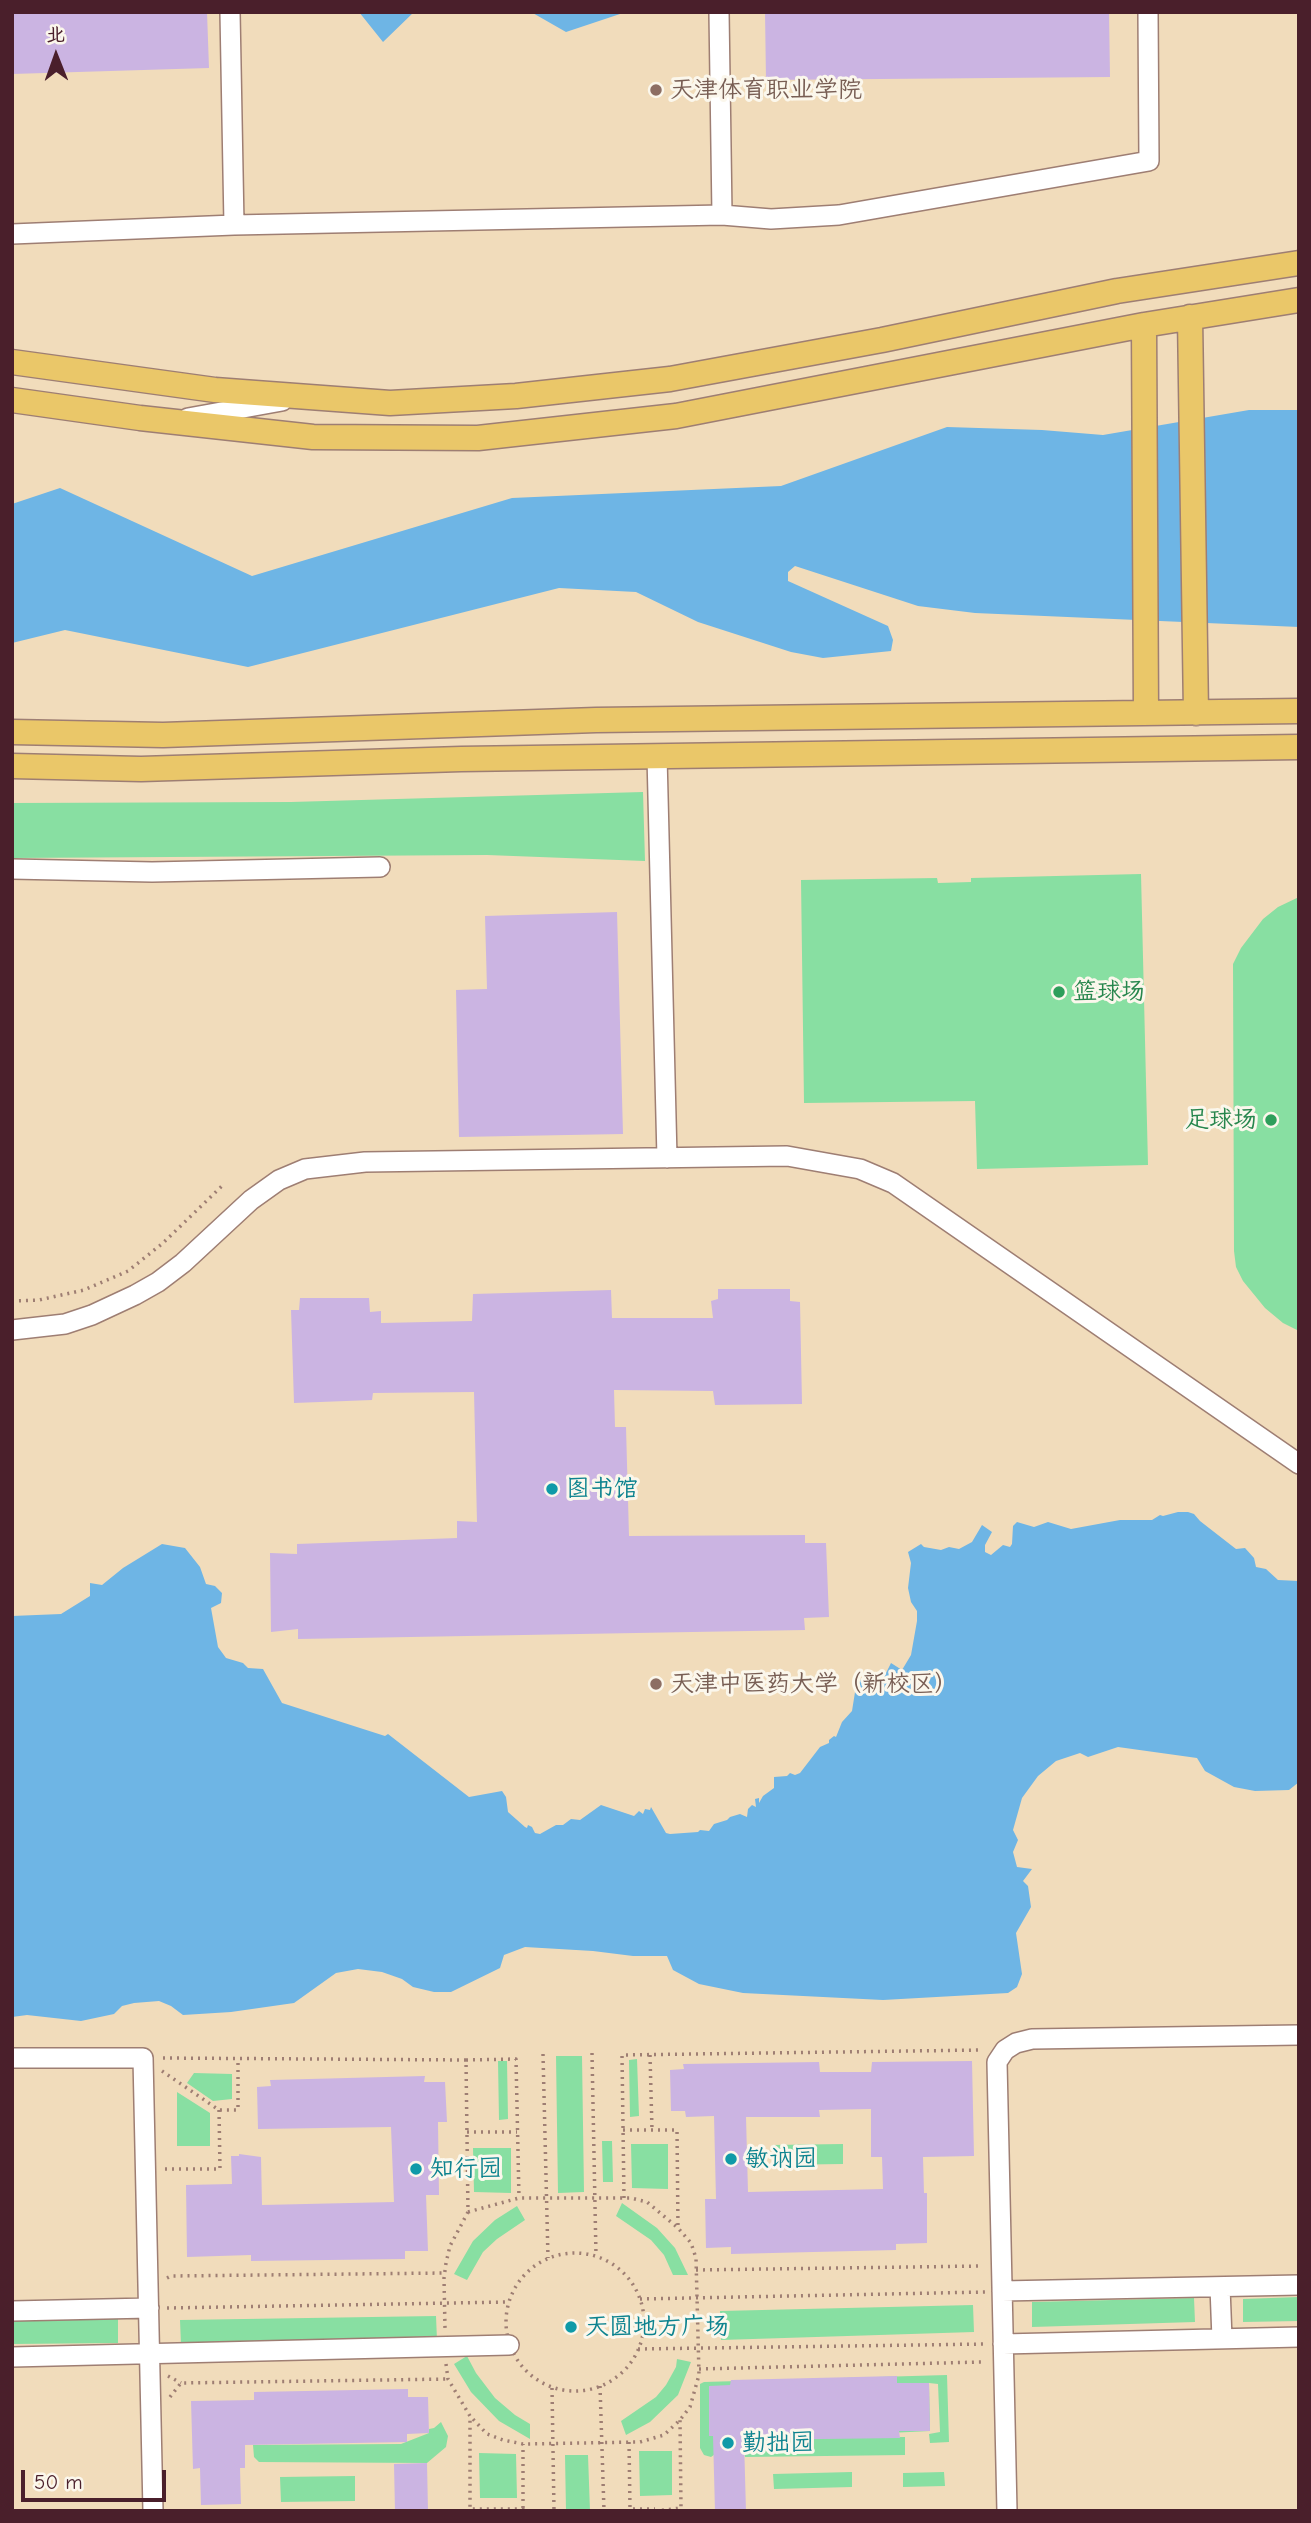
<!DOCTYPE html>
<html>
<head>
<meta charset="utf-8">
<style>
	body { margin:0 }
	#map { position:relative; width:1311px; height:2523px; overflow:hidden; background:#f1dcbb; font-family:"Comic Neue","LXGW WenKai TC",sans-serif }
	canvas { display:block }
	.frame { position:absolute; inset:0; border:14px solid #4a1f2b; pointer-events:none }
	.north { position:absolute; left:21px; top:21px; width:70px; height:70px; -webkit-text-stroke:5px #fbf7ec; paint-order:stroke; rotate:359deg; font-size:19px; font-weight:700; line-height:28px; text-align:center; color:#4a1f2b }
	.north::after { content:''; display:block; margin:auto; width:24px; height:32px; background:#4a1f2b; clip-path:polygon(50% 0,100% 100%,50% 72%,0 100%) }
	.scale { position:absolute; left:21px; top:2470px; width:145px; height:32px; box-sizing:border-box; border:4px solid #4a1f2b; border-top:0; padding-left:9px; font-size:21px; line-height:24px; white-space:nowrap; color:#4a1f2b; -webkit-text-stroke:5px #fbf7ec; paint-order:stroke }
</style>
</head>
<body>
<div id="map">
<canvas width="1311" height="2523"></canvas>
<div class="frame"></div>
<div class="north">北</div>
<div class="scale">50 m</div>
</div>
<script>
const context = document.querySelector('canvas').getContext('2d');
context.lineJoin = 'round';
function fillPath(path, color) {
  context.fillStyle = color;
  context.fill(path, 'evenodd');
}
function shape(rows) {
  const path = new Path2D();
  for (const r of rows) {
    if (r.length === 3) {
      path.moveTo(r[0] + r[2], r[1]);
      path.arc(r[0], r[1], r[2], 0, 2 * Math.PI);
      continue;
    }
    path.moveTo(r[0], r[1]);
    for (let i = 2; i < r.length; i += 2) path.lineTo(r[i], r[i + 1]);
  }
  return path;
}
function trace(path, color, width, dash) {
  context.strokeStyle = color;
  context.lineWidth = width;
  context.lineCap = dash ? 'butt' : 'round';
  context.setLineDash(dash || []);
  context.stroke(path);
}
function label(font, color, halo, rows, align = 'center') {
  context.font = font + ' "Comic Neue","LXGW WenKai TC",sans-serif';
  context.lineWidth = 6;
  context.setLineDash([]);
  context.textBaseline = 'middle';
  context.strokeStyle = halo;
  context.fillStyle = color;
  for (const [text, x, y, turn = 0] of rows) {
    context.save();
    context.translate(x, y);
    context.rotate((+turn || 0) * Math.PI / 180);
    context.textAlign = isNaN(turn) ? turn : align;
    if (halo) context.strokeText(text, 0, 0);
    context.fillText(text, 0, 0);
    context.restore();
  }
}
fillPath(shape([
	[643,792,645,861,487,855,12,858,12,803,291,802],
	[1141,874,1148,1165,977,1169,975,1101,804,1103,801,880,937,878,938,883,971,882,971,878],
	[1299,897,1299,1331,1283,1323,1265,1308,1243,1281,1236,1267,1234,1251,1233,964,1241,948,1263,919,1278,907],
	[556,2056,582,2056,584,2192,558,2193],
	[637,2059,639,2116,630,2117,629,2060],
	[498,2061,507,2061,508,2119,499,2120],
	[194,2073,232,2074,232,2099,213,2101,187,2083],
	[177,2092,210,2113,210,2146,177,2146],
	[602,2141,612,2141,613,2182,603,2182],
	[631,2144,668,2144,668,2189,632,2188],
	[843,2144,843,2164,772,2165,772,2145],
	[473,2148,511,2148,511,2193,474,2192],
	[622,2203,657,2228,675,2248,688,2275,673,2275,664,2255,651,2240,616,2216],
	[517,2206,525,2220,497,2239,483,2252,467,2280,454,2274,473,2241,495,2220],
	[1299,2297,1299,2321,1243,2322,1243,2299],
	[1194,2298,1195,2322,1032,2327,1032,2302],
	[973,2305,974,2332,721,2340,720,2311],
	[436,2316,437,2340,181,2345,180,2320],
	[118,2318,118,2343,12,2344,12,2320],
	[467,2356,476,2373,495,2398,515,2415,530,2424,530,2439,499,2421,471,2392,454,2364],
	[677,2359,691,2362,678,2395,650,2422,626,2435,621,2421,656,2397,666,2385,676,2367],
	[947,2375,949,2442,930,2443,929,2434,940,2432,938,2384,929,2383,930,2431,765,2439,905,2437,905,2455,745,2457,744,2445,733,2441,711,2457,704,2455,700,2448,700,2384,704,2382],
	[441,2422,448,2436,446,2447,427,2463,259,2462,254,2457,253,2445,401,2444,429,2433,429,2429,434,2428],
	[639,2451,672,2451,672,2495,640,2496],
	[479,2453,516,2454,517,2498,480,2498],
	[565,2455,588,2455,590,2511,566,2511],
	[852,2472,852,2487,774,2489,773,2474],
	[944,2472,945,2486,903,2487,903,2473],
	[355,2476,355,2501,281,2502,280,2477]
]), '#88dfa2');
fillPath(shape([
	[359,12,414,12,383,42],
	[531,12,623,12,623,13,566,32],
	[1249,410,1299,410,1299,627,975,613,918,606,795,566,788,572,788,581,888,626,893,640,891,651,823,658,791,652,698,622,636,592,559,588,248,667,65,630,12,643,12,504,60,488,252,576,512,498,781,486,947,427,1042,430,1103,435],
	[1178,1512,1188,1512,1194,1514,1200,1521,1236,1549,1245,1548,1254,1558,1256,1567,1266,1569,1278,1580,1299,1581,1299,1782,1289,1790,1255,1791,1234,1787,1205,1771,1197,1758,1118,1747,1088,1757,1080,1753,1056,1761,1038,1776,1022,1798,1013,1830,1018,1840,1013,1852,1017,1867,1032,1869,1023,1881,1028,1886,1031,1907,1016,1933,1022,1974,1017,1987,1008,1993,883,2000,743,1993,699,1984,673,1970,667,1956,633,1956,593,1951,525,1947,504,1955,500,1968,451,1992,434,1992,413,1987,402,1979,382,1972,358,1969,336,1973,294,2003,231,2012,183,2015,171,2006,159,2001,134,2003,122,2006,114,2014,81,2021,27,2015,12,2017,12,1616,61,1614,90,1596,90,1583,102,1585,123,1568,162,1544,185,1548,200,1567,206,1584,215,1586,222,1593,221,1603,211,1608,218,1647,226,1658,243,1663,248,1668,263,1669,282,1703,385,1736,388,1734,469,1797,502,1791,506,1797,508,1812,525,1827,527,1828,528,1825,532,1827,535,1833,540,1834,556,1825,563,1825,571,1819,580,1820,601,1805,634,1816,639,1811,643,1814,645,1809,650,1810,651,1807,666,1833,670,1834,698,1832,700,1830,709,1831,714,1824,727,1820,730,1817,740,1814,747,1817,748,1809,752,1805,756,1807,755,1799,759,1798,759,1803,763,1796,774,1788,774,1777,787,1776,790,1773,795,1775,800,1773,820,1747,829,1743,829,1740,834,1736,836,1737,842,1722,852,1711,856,1686,867,1671,876,1678,884,1677,891,1663,902,1670,911,1655,917,1621,917,1611,911,1602,908,1588,911,1563,908,1552,921,1544,924,1547,941,1550,949,1547,959,1549,972,1542,982,1525,992,1532,985,1545,985,1552,991,1555,1003,1545,1010,1547,1012,1544,1013,1526,1017,1522,1034,1527,1048,1522,1071,1529,1120,1520,1152,1520,1160,1515,1163,1516]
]), '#6eb5e5');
fillPath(shape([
	[12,12,207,12,209,68,12,74],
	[765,12,1109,12,1110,77,766,80],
	[617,912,623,1134,459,1137,456,990,487,989,485,916],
	[718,1289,790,1289,790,1301,800,1302,802,1404,715,1405,713,1391,614,1390,615,1427,626,1427,629,1536,805,1535,805,1543,826,1543,829,1617,804,1618,805,1630,298,1639,298,1629,271,1632,270,1553,297,1554,297,1544,457,1538,457,1521,477,1522,474,1392,373,1393,372,1400,294,1403,291,1310,299,1310,300,1298,369,1298,370,1312,381,1311,381,1323,472,1321,473,1294,611,1290,612,1318,713,1318,711,1301,718,1299],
	[972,2061,974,2156,923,2157,924,2193,927,2193,927,2243,896,2244,896,2250,731,2254,731,2247,706,2248,705,2199,716,2199,714,2116,686,2117,685,2111,671,2111,670,2070,684,2069,683,2064,819,2062,820,2072,871,2072,872,2062],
	[871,2109,871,2157,882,2157,883,2189,748,2192,746,2117,820,2117,819,2110],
	[425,2076,424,2082,445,2082,447,2122,438,2122,439,2195,426,2195,428,2251,405,2251,405,2259,251,2261,251,2255,187,2257,186,2185,232,2184,231,2156,239,2156,239,2154,261,2157,262,2205,394,2202,391,2127,258,2129,257,2087,271,2086,270,2080],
	[897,2376,897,2383,929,2383,930,2431,899,2431,900,2438,744,2440,746,2511,715,2511,713,2436,709,2436,709,2386,730,2385,731,2380],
	[408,2389,408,2397,428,2397,429,2433,407,2434,407,2442,245,2445,245,2468,240,2468,241,2504,201,2505,200,2468,193,2469,191,2401,254,2400,254,2392],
	[427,2463,428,2511,395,2511,394,2464]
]), '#cbb4e2');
const minor = shape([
	[230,12,234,225],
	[719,12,722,215],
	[12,234,234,225,722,215,771,219,839,215,1149,161,1148,12],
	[188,418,282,401],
	[657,756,667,1158],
	[12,869,152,872,380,867],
	[12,1330,65,1324,92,1315,135,1295,158,1282,183,1263,251,1200,279,1180,305,1169,365,1162,787,1156,860,1169,893,1183,1299,1464],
	[12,2058,143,2058,153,2511],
	[1220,2287,1222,2339],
	[1002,2291,1299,2285],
	[12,2311,149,2308],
	[1003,2344,1299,2337],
	[12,2357,509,2345],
	[1007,2511,997,2062,1005,2050,1016,2043,1032,2039,1299,2035]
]);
const major = shape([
	[1190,317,1196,713],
	[1144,325,1146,713],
	[12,362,215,390,390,403,516,396,670,379,882,340,1117,291,1299,263],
	[12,400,140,418,313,437,478,438,676,416,1144,325,1299,300],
	[12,732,163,735,596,720,1299,711],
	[12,766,141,769,461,759,1299,747]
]);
trace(minor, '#9e7e73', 22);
trace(major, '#9e7e73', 27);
trace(shape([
	[12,1301,39,1300,84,1290,128,1271,163,1243,223,1185],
	[592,2053,596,2256],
	[543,2054,548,2258],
	[650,2055,652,2130],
	[163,2058,466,2060,468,2212,450,2246,446,2263,444,2278,445,2328],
	[466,2060,516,2059,519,2198],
	[162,2071,219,2110,238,2110,238,2060],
	[623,2130,677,2130,678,2228],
	[467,2132,517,2132],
	[165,2169,220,2169,219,2110],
	[624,2198,622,2055,981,2050],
	[468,2212,519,2198,631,2198,647,2202,678,2228,691,2243,696,2258,699,2375,690,2407,680,2420,664,2435,640,2442,523,2444,503,2440,487,2434,471,2417],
	[575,2322,69],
	[696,2270,981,2266],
	[167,2278,171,2276,444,2273],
	[640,2299,985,2292],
	[167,2308,508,2302],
	[638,2349,986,2344],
	[446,2364,448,2379,470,2416,470,2509,523,2509,523,2511],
	[699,2369,982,2362],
	[168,2376,181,2383],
	[600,2386,604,2511],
	[552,2388,554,2511],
	[170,2397,181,2383,448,2379],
	[629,2442,630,2509,655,2509],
	[523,2508,523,2444],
	[655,2511,681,2508,680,2420]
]), '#9e7e73', 3.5, [2, 5]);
trace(minor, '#fff', 19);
trace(major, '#eac769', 24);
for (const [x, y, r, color] of [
	[656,90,7,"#8d6e63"],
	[1059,992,7,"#2e9e5b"],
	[1271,1120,7,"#2e9e5b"],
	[552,1489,7,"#0f9aa8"],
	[656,1684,7,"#8d6e63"],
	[731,2159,7,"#0f9aa8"],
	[416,2169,7,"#0f9aa8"],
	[571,2327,7,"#0f9aa8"],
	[728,2443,7,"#0f9aa8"]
]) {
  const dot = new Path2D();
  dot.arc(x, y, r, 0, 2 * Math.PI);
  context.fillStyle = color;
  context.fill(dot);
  trace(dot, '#fbf7ec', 2.5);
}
label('24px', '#785e54', '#fbf7ec', [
	["天津体育职业学院",670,90],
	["天津中医药大学（新校区）",670,1684]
], 'left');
label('24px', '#27864d', '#fbf7ec', [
	["篮球场",1073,992],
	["足球场",1257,1120,"right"]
], 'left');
label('24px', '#0d838f', '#fbf7ec', [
	["图书馆",566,1489],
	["敏讷园",745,2159],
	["知行园",430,2169],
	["天圆地方广场",585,2327],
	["勤拙园",742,2443]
], 'left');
</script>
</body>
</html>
